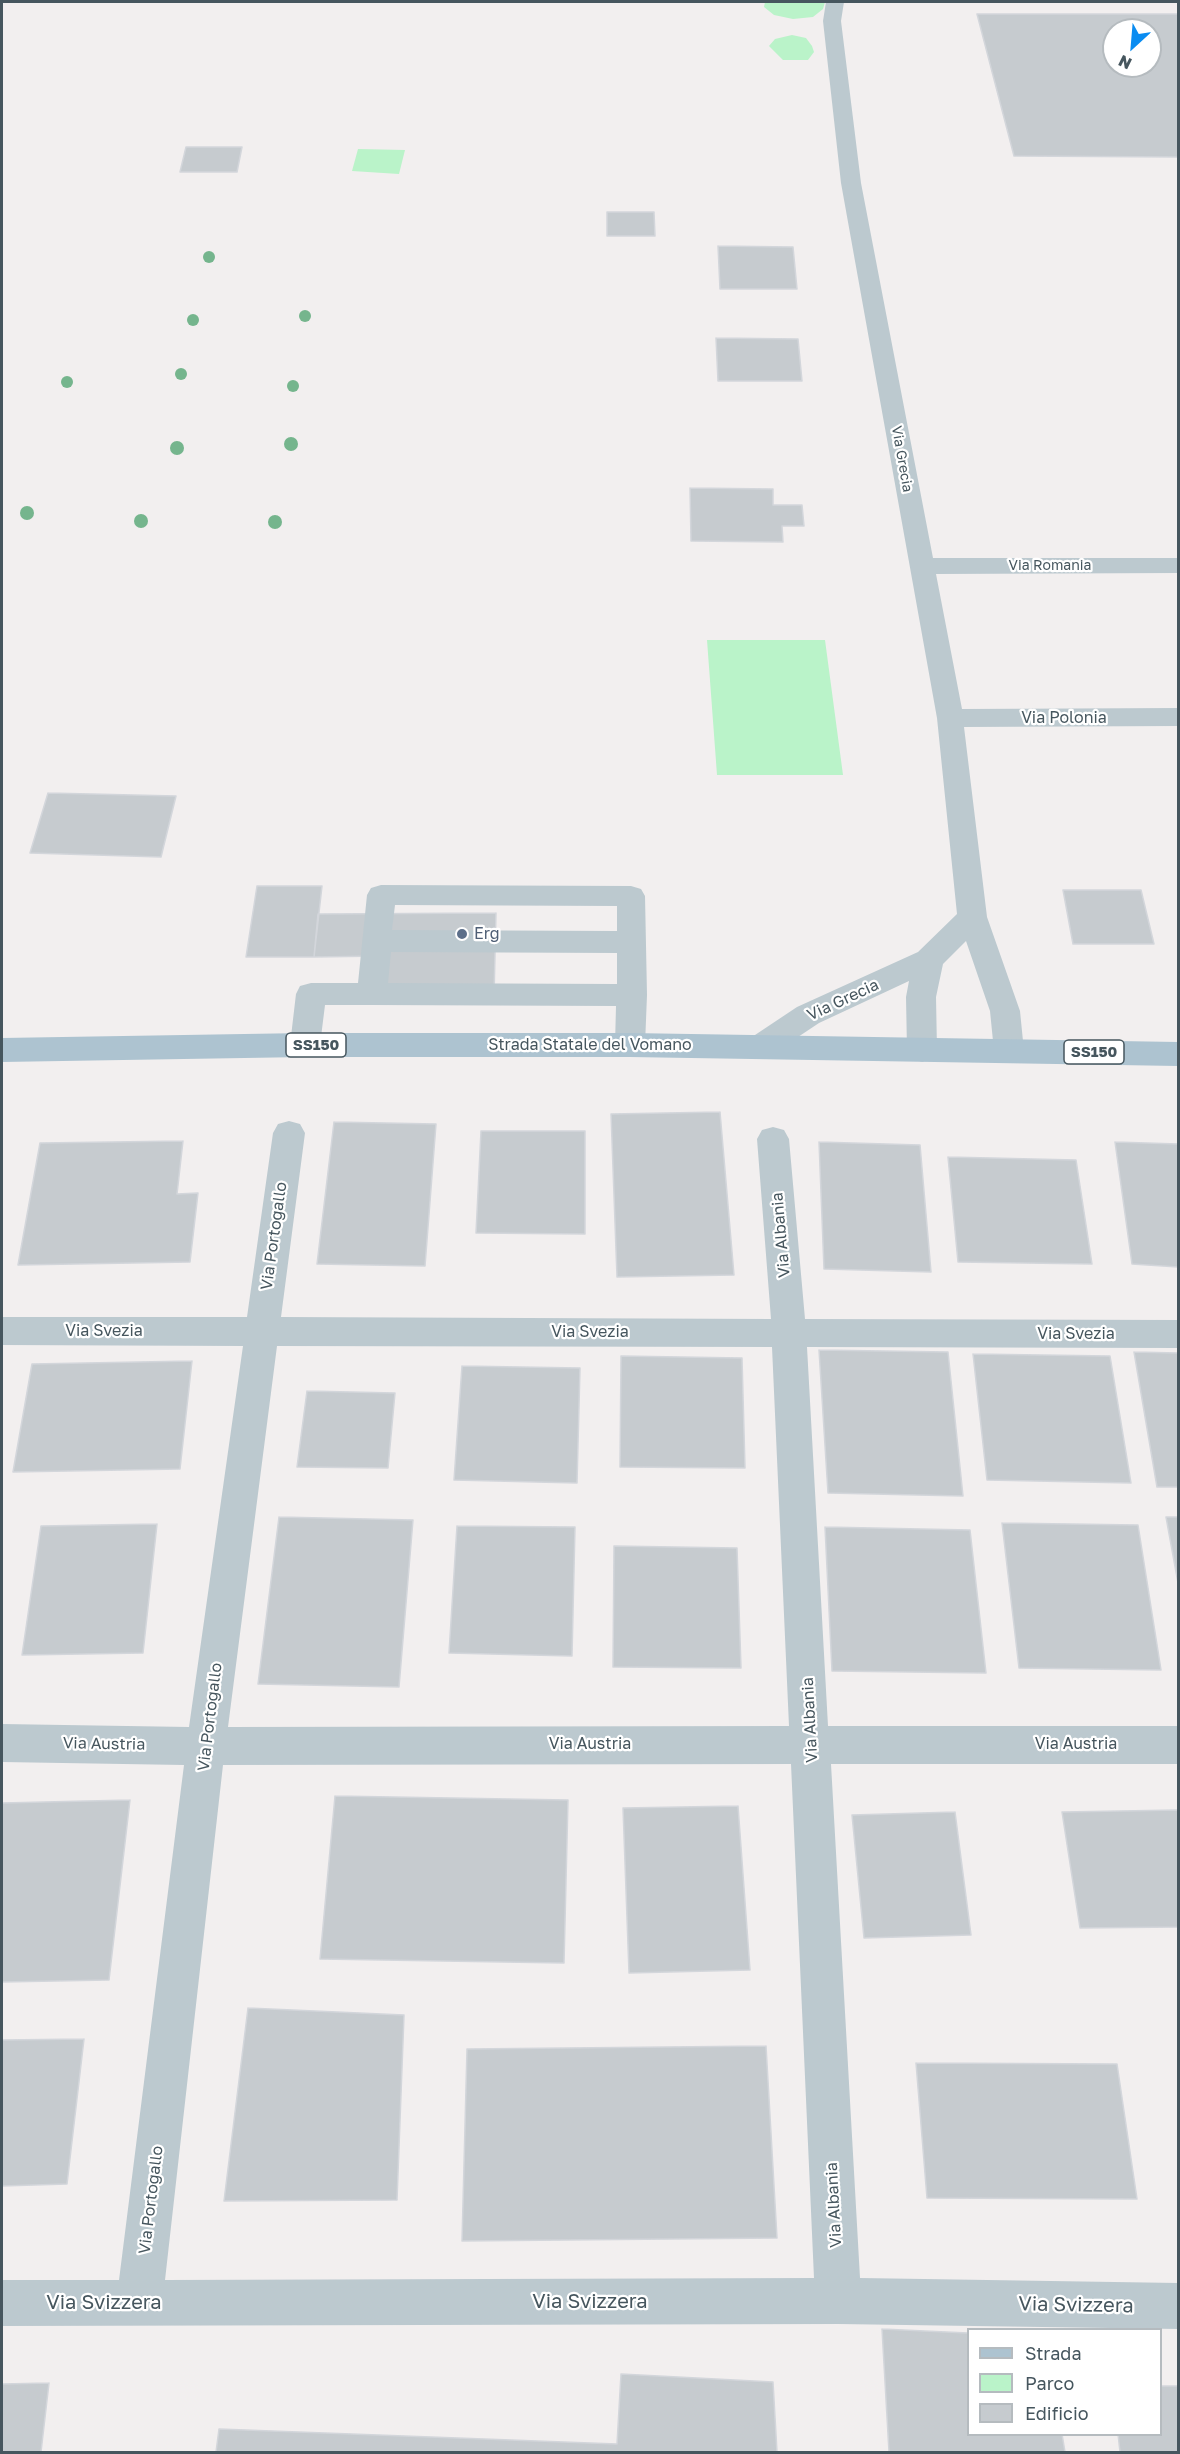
<!DOCTYPE html>
<html>
<head>
<meta charset="utf-8">
<style>
	body { margin:0 }
	#map { position:relative; width:1180px; height:2454px; overflow:hidden; background:#f2efef; font-family:"Golos Text",sans-serif }
	canvas { display:block }
	.frame { position:absolute; inset:0; border:3px solid #46565e; pointer-events:none }
	.legend { position:absolute; left:967px; top:2328px; width:195px; height:108px; box-sizing:border-box; background:#fff; border:2px solid #b5bbbf; margin:0; padding:8px 10px; list-style:none; font-size:18px; color:#46565e }
	.legend li { display:flex; align-items:center; gap:12px; height:30px }
	.legend b { width:30px; border:2px solid #b5bbbf }
	.north { position:absolute; left:1102px; top:18px; width:60px; height:60px; box-sizing:border-box; background:#fff; border:2px solid #b5bbbf; border-radius:50%; rotate:206deg; font-size:16px; font-weight:700; line-height:24px; text-align:center; color:#46565e }
	.north::after { content:''; display:block; margin:auto; width:21px; height:27px; background:#0a8cf1; clip-path:polygon(50% 0,100% 100%,50% 72%,0 100%) }
</style>
</head>
<body>
<div id="map">
<canvas width="1180" height="2454"></canvas>
<div class="frame"></div>
<ul class="legend">
<li><b style="height:8px;background:#adc3d0"></b>Strada</li>
<li><b style="height:16px;background:#baf3c9"></b>Parco</li>
<li><b style="height:16px;background:#c6cbcf"></b>Edificio</li>
</ul>
<div class="north">N</div>
</div>
<script>
const context = document.querySelector('canvas').getContext('2d');
context.lineJoin = 'round';
function fillPath(path, color) {
  context.fillStyle = color;
  context.fill(path, 'evenodd');
}
function shape(rows) {
  const path = new Path2D();
  for (const r of rows) {
    path.moveTo(r[0], r[1]);
    for (let i = 2; i < r.length; i += 2) path.lineTo(r[i], r[i + 1]);
  }
  return path;
}
function trace(path, color, width, dash) {
  context.strokeStyle = color;
  context.lineWidth = width;
  context.lineCap = dash ? 'butt' : 'round';
  context.setLineDash(dash || []);
  context.stroke(path);
}
function label(font, color, halo, rows, align = 'center') {
  context.font = font + ' "Golos Text",sans-serif';
  context.lineWidth = 4.5;
  context.setLineDash([]);
  context.textBaseline = 'middle';
  context.strokeStyle = halo;
  context.fillStyle = color;
  for (const [text, x, y, turn = 0] of rows) {
    context.save();
    context.translate(x, y);
    context.rotate((+turn || 0) * Math.PI / 180);
    context.textAlign = isNaN(turn) ? turn : align;
    if (halo) context.strokeText(text, 0, 0);
    context.fillText(text, 0, 0);
    context.restore();
  }
}
fillPath(shape([
	[765,2,825,2,823,9,813,17,793,19,774,15,764,7],
	[792,35,806,38,812,46,814,52,808,60,783,60,769,46,775,39],
	[358,149,405,150,399,174,352,171],
	[707,640,825,640,843,775,717,775]
]), '#baf3c9');
const building = shape([
	[977,14,1178,14,1178,157,1014,156,977,14],
	[1114,30,1150,30,1150,66,1114,66,1114,30],
	[186,147,242,147,237,172,180,172,186,147],
	[607,212,654,212,655,236,607,236,607,212],
	[718,246,793,247,797,289,720,289,718,246],
	[716,338,798,339,802,381,718,381,716,338],
	[690,488,773,489,773,505,802,505,804,526,782,526,783,542,691,541,690,488],
	[48,793,176,796,161,857,30,853,48,793],
	[257,886,322,886,314,957,246,957,257,886],
	[1063,890,1141,890,1154,944,1073,944,1063,890],
	[496,913,494,996,378,996,381,956,314,957,318,914,496,913],
	[720,1112,734,1275,617,1277,611,1114,720,1112],
	[334,1122,436,1124,425,1266,317,1264,334,1122],
	[481,1131,585,1131,585,1234,476,1233,481,1131],
	[183,1141,177,1194,198,1193,190,1262,18,1265,40,1143,183,1141],
	[819,1142,920,1145,931,1272,824,1269,819,1142],
	[1115,1142,1178,1144,1178,1267,1132,1264,1115,1142],
	[948,1157,1076,1160,1092,1264,958,1262,948,1157],
	[819,1350,948,1352,963,1496,828,1493,819,1350],
	[1134,1352,1178,1353,1178,1487,1157,1487,1134,1352],
	[973,1354,1110,1356,1131,1483,987,1480,973,1354],
	[621,1356,742,1358,745,1468,620,1467,621,1356],
	[192,1361,180,1469,13,1472,32,1364,192,1361],
	[462,1366,580,1368,577,1483,454,1480,462,1366],
	[307,1391,395,1393,388,1468,297,1467,307,1391],
	[279,1517,413,1520,399,1687,258,1684,279,1517],
	[1166,1517,1178,1517,1178,1583,1166,1517],
	[1002,1523,1138,1525,1161,1670,1019,1668,1002,1523],
	[157,1524,143,1653,22,1655,41,1526,157,1524],
	[457,1526,575,1527,572,1656,449,1653,457,1526],
	[825,1527,970,1530,986,1673,832,1671,825,1527],
	[614,1546,737,1548,741,1668,613,1667,614,1546],
	[335,1796,568,1800,564,1963,320,1959,335,1796],
	[130,1800,109,1980,2,1982,2,1803,130,1800],
	[738,1806,750,1970,629,1973,623,1808,738,1806],
	[1178,1810,1178,1927,1080,1928,1062,1812,1178,1810],
	[955,1812,971,1935,864,1938,852,1815,955,1812],
	[248,2008,404,2015,397,2200,224,2201,248,2008],
	[84,2039,67,2184,2,2186,2,2040,84,2039],
	[766,2046,777,2238,462,2241,467,2049,766,2046],
	[916,2063,1117,2064,1137,2199,927,2198,916,2063],
	[882,2329,968,2333,968,2434,1062,2434,1065,2452,889,2452,882,2329],
	[621,2374,773,2382,777,2452,216,2452,219,2429,617,2444,621,2374],
	[49,2383,41,2452,2,2452,2,2384,49,2383],
	[1160,2386,1178,2386,1178,2452,1120,2452,1118,2434,1160,2434,1160,2386]
]);
fillPath(building, '#c6cbcf');
trace(building, '#d3d6db', 1.5);
fillPath(shape([
	[826,2,844,2,841,21,861,183,933,558,1178,558,1178,573,936,574,962,709,1178,708,1178,726,964,727,987,917,1020,1011,1024,1051,1020,1059,1009,1063,998,1059,994,1051,990,1011,966,941,943,964,936,997,937,1050,933,1058,922,1062,911,1058,907,1050,906,997,909,981,819,1023,771,1055,760,1059,749,1055,745,1047,749,1039,797,1007,918,952,957,914,937,718,841,183,823,21,826,2],
	[381,885,631,886,641,889,645,896,647,995,645,1045,641,1053,630,1057,619,1053,615,1045,616,1006,372,1005,325,1005,320,1045,316,1053,305,1057,294,1053,290,1045,296,994,300,986,311,983,358,983,367,895,371,888,381,885],
	[395,905,617,906,617,931,392,930,395,905],
	[391,952,617,953,617,984,388,983,391,952],
	[289,1121,300,1124,305,1133,281,1317,771,1319,757,1139,762,1130,773,1127,784,1130,789,1139,805,1319,1178,1320,1178,1348,807,1347,828,1726,1178,1726,1178,1764,831,1764,860,2278,1178,2283,1178,2329,838,2324,2,2326,2,2280,119,2280,184,1765,2,1762,2,1724,189,1727,243,1346,2,1345,2,1317,247,1317,273,1133,278,1124,289,1121],
	[277,1346,772,1347,789,1726,228,1727,277,1346],
	[791,1764,814,2278,165,2280,223,1765,791,1764]
]), '#bcc9cf');
fillPath(shape([
	[305,1033,630,1033,1178,1042,1178,1066,630,1057,305,1057,2,1062,2,1038,305,1033]
]), '#adc3d0');
context.fillStyle = '#75b58d';
for (const [x, y, r] of [
	[209,257,6],
	[305,316,6],
	[193,320,6],
	[181,374,6],
	[67,382,6],
	[293,386,6],
	[291,444,7],
	[177,448,7],
	[27,513,7],
	[141,521,7],
	[275,522,7]
]) {
  context.beginPath();
  context.arc(x, y, r, 0, 2 * Math.PI);
  context.fill();
}
for (const [x, y, r, color] of [
	[462,934,6,"#5c6f8a"]
]) {
  const dot = new Path2D();
  dot.arc(x, y, r, 0, 2 * Math.PI);
  context.fillStyle = color;
  context.fill(dot);
  trace(dot, '#fff', 2);
}
label('14px', '#46565e', '#fff', [
	["Via Grecia",902,459,80],
	["Via Romania",1050,566]
]);
for (const [x, y, w] of [
	[316,1045,60],
	[1094,1052,60]
]) {
  const box = new Path2D();
  box.roundRect(x - w / 2, y - 12, w, 24, 4.5);
  context.fillStyle = '#fff';
  context.fill(box);
  trace(box, '#46565e', 1.5);
}
label('bold 15px', '#46565e', null, [
	["SS150",316,1045],
	["SS150",1094,1052]
]);
label('16px', '#46565e', '#fff', [
	["Via Polonia",1064,718],
	["Via Grecia",843,1000,-25],
	["Strada Statale del Vomano",590,1045],
	["Via Albania",781,1235,-95],
	["Via Portogallo",274,1236,-82],
	["Via Svezia",104,1331],
	["Via Svezia",590,1332],
	["Via Svezia",1076,1334],
	["Via Portogallo",210,1717,-83],
	["Via Albania",810,1720,-93],
	["Via Austria",104,1744,1],
	["Via Austria",590,1744],
	["Via Austria",1076,1744],
	["Via Portogallo",151,2200,-83],
	["Via Albania",834,2205,-93]
]);
label('16px', '#4e5e75', '#fff', [
	["Erg",474,934]
], 'left');
label('20px', '#46565e', '#fff', [
	["Via Svizzera",590,2302],
	["Via Svizzera",104,2303],
	["Via Svizzera",1076,2305,1]
]);
</script>
</body>
</html>
